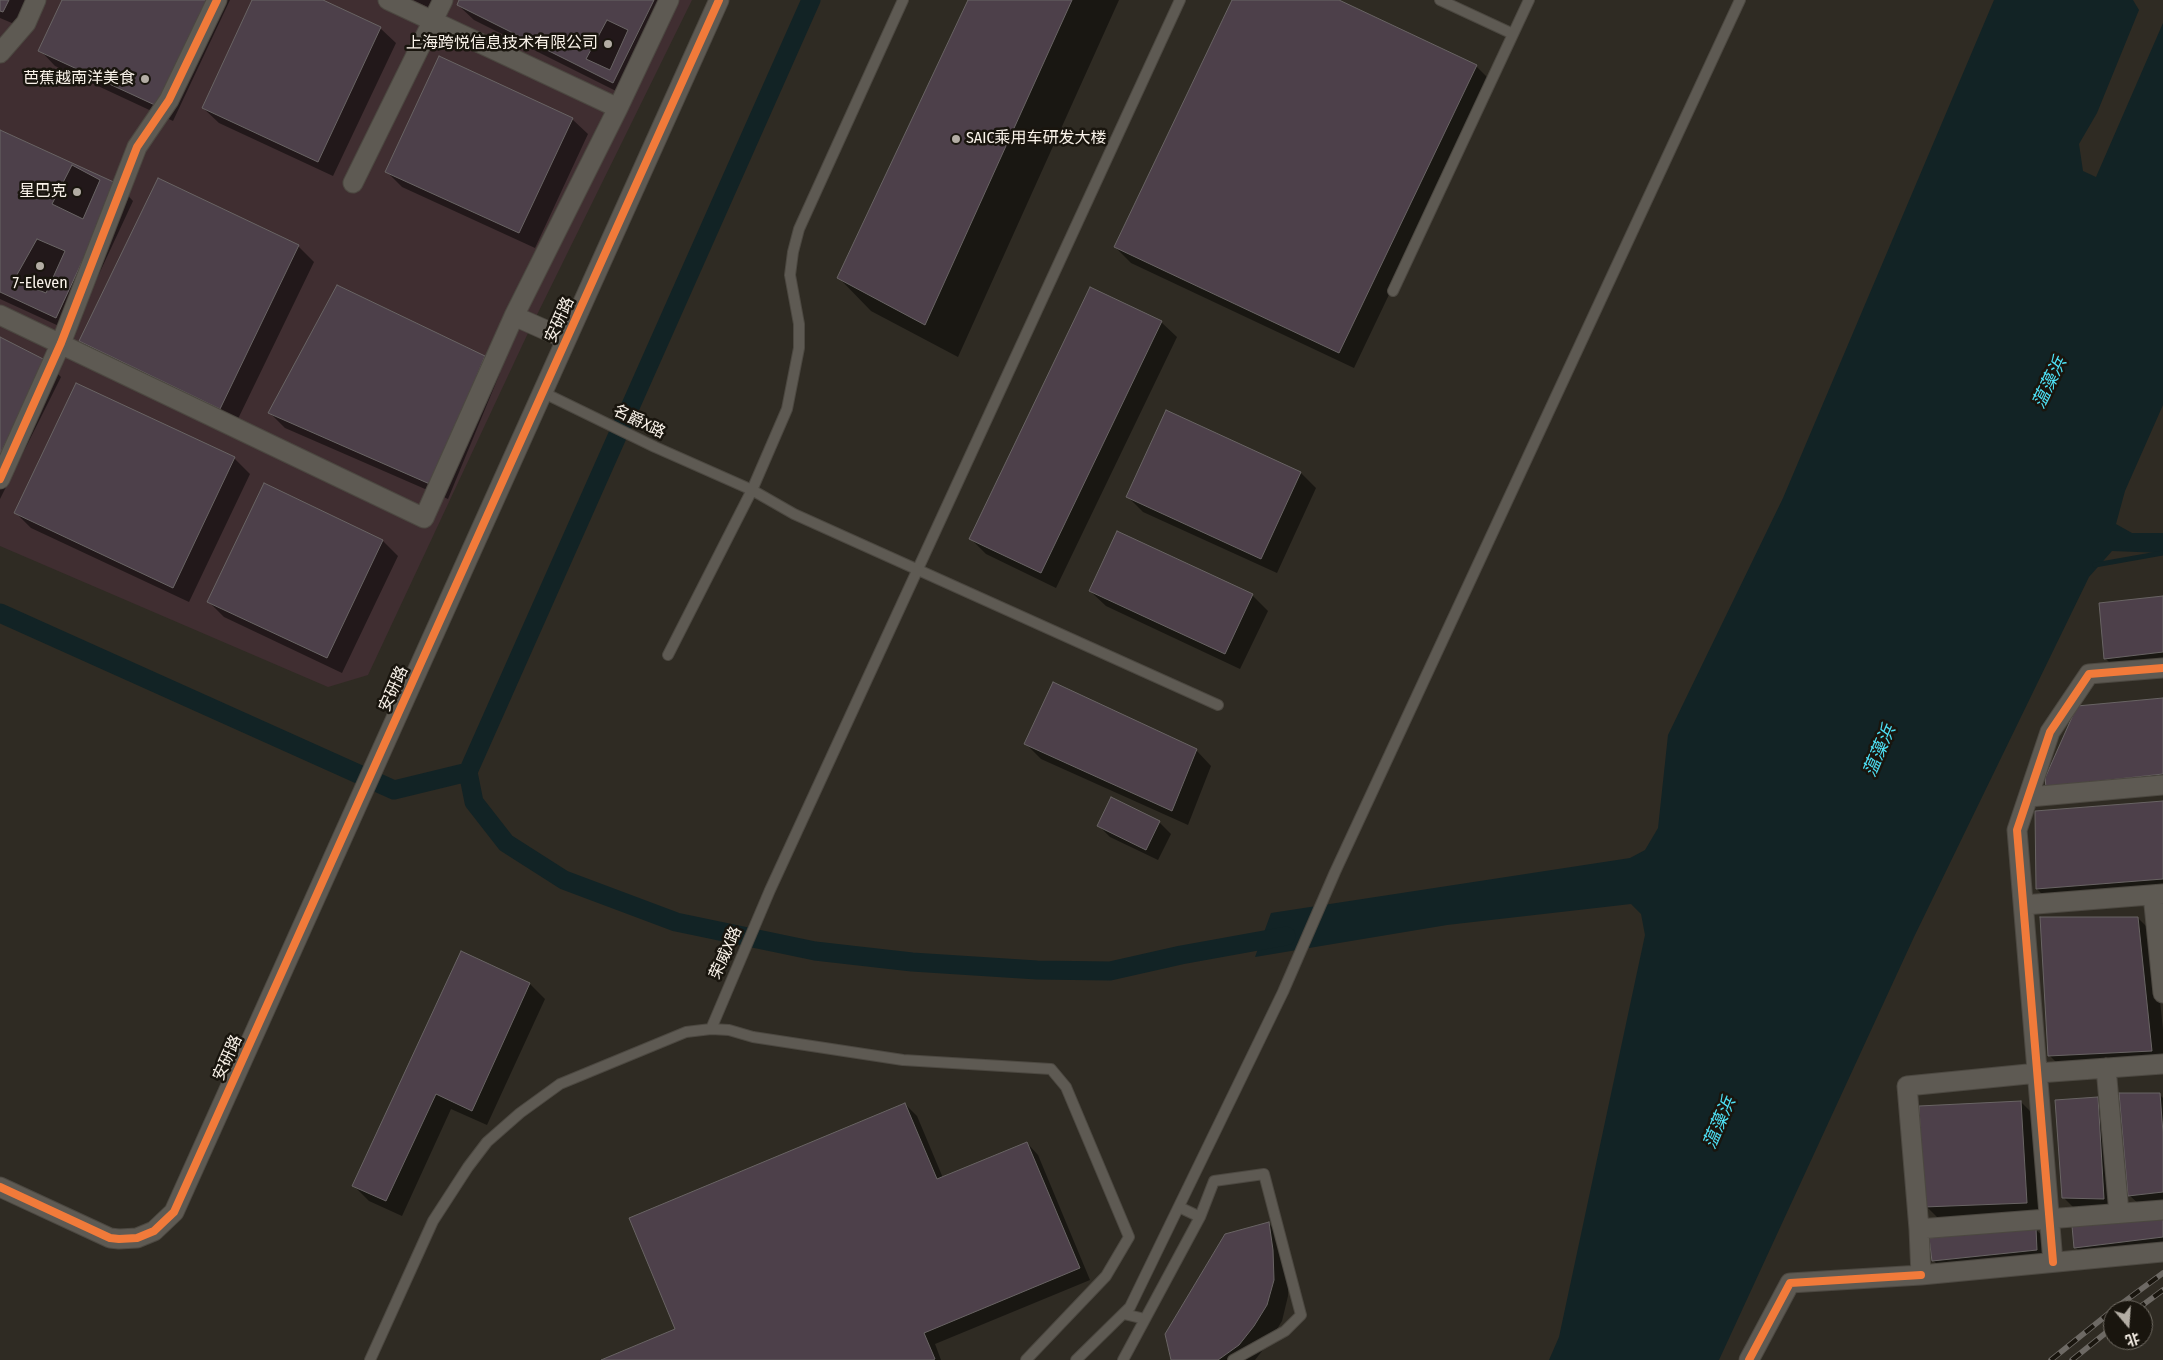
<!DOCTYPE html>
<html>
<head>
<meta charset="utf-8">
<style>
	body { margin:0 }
	#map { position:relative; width:2163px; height:1360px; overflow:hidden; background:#2f2b23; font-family:"Fira Sans Condensed","Noto Sans SC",sans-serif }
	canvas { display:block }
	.north { position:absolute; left:2103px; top:1300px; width:50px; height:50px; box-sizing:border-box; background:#19150e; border:1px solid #736e66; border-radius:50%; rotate:162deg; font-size:14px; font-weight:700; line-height:20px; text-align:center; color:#faf3ea }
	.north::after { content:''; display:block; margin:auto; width:18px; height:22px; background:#b3ada4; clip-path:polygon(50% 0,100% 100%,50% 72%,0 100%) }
</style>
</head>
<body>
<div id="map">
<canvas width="2163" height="1360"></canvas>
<div class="north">北</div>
</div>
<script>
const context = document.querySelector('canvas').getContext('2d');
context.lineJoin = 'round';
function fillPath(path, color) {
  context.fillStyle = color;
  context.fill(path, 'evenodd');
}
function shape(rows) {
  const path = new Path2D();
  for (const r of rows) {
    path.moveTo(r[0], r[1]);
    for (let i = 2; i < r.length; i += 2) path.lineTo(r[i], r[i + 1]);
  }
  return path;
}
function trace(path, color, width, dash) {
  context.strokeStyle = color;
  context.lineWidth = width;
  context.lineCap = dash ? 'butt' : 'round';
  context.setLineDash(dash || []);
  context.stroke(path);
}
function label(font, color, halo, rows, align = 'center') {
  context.font = font + ' "Fira Sans Condensed","Noto Sans SC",sans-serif';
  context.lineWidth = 5;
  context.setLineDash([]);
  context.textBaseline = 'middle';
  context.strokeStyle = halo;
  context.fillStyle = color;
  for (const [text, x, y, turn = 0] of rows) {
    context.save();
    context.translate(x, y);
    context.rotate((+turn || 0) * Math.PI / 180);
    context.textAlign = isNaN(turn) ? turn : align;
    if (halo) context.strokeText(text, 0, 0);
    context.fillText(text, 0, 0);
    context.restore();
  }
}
fillPath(shape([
	[0,0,692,0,528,333,368,675,328,687,0,546]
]), '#402e31');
fillPath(shape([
	[1994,0,2133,0,2139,10,2097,113,2079,144,2083,171,2096,177,2163,23,2163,405,2125,491,2116,524,2132,533,2163,533,2163,553,2112,551,2089,577,1914,937,1719,1360,1549,1360,1559,1337,1645,935,1641,914,1631,904,1447,925,1255,957,1271,913,1630,858,1645,850,1658,828,1668,735,1783,498]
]), '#122325');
fillPath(shape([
	[0,0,31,0,19,26,0,18],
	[63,0,230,0,173,121,55,66,40,50],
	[254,0,320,0,380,28,396,43,333,176,219,123,203,108],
	[413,0,437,0,432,9],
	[461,0,677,0,628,97,474,20,458,5],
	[970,0,1119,0,958,357,871,311,839,278],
	[1233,0,1337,0,1476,66,1491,81,1354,368,1131,263,1115,247],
	[572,119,588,134,535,248,402,187,386,171],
	[0,131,118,185,133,201,72,332,0,299],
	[298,246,314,262,236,423,96,356,81,341],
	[338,286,485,357,500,373,448,499,285,428,270,413],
	[1161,322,1177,337,1056,588,986,554,971,539],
	[0,339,46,362,61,377,0,499],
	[77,385,235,459,250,474,189,602,31,528,16,513],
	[1167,412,1301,473,1316,488,1277,573,1143,512,1127,496],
	[265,485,383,541,398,556,342,673,224,617,209,602],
	[1118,533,1252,595,1268,611,1240,669,1106,606,1090,591],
	[2163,597,2163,669,2121,674,2105,658],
	[2163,699,2163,791,2062,802],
	[1025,743,1196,750,1211,766,1188,825,1041,759],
	[2163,802,2163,895,2052,904,2037,889,2036,812],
	[1159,822,1171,834,1158,860,1110,837,1098,825],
	[2138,918,2153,933,2163,1030,2163,1067,2065,1071,2049,1055],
	[530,984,545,999,487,1125,451,1109,402,1216,369,1201,354,1186],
	[2160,1095,2163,1098,2163,1204,2141,1206,2129,1195],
	[2097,1098,2113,1113,2118,1214,2079,1213,2063,1197],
	[2021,1102,2036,1117,2041,1218,1941,1221,1926,1206],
	[905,1104,917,1116,943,1178,1027,1143,1038,1155,1090,1280,935,1344,941,1360,604,1360,677,1330],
	[2163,1219,2163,1249,2087,1259,2075,1247],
	[1268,1223,1284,1239,1288,1266,1288,1296,1282,1321,1269,1342,1255,1360,1172,1360],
	[2035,1229,2047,1240,2048,1261,1945,1272,1933,1260]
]), '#0007');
trace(shape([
	[2095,565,2163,553]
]), '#122325', 5);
trace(shape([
	[811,0,468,772,474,802,506,843,564,880,676,922,815,951,912,962,1037,970,1110,971,1181,955,1286,936],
	[0,613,394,790,468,772]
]), '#122325', 19);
const building = shape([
	[0,0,9,0,3,12,0,11,0,0],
	[62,0,207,0,157,106,38,51,62,0],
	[252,0,323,0,381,27,318,162,202,108,252,0],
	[459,0,654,0,613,83,457,5,459,0],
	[968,0,1072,0,925,325,837,278,968,0],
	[1232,0,1339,0,1477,65,1339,353,1114,247,1232,0],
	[607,20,628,30,610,70,586,59,607,20],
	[439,56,573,118,519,233,385,172,439,56],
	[0,130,118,184,56,318,0,292,0,130],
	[72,165,100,180,83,219,52,204,72,165],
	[158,178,299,245,220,409,79,341,158,178],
	[37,239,65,251,46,293,14,280,37,239],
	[337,285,485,356,432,485,268,413,337,285],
	[1090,287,1162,321,1041,573,969,539,1090,287],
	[0,337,47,361,0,454,0,337],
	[76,383,235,457,173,588,14,513,76,383],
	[1166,410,1301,472,1261,559,1126,497,1166,410],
	[264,483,383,540,327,658,207,602,264,483],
	[1117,531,1253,594,1225,654,1089,591,1117,531],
	[2163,596,2163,652,2104,659,2099,603,2163,596],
	[1053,682,1197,749,1172,811,1024,744,1053,682],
	[2163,698,2163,774,2046,787,2045,778,2077,706,2163,698],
	[1111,797,1160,821,1146,850,1097,826,1111,797],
	[2163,801,2163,879,2036,889,2035,811,2163,801],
	[2040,917,2138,917,2152,1051,2048,1056,2040,917],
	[461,951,530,983,472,1111,436,1094,386,1201,352,1186,461,951],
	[2119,1093,2160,1093,2163,1133,2163,1192,2128,1196,2119,1093],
	[2098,1097,2104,1199,2062,1198,2055,1100,2098,1097],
	[2021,1101,2027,1203,1924,1207,1919,1106,2021,1101],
	[905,1103,937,1179,1027,1142,1080,1268,924,1333,935,1359,933,1360,601,1360,675,1329,629,1218,905,1103],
	[2163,1217,2163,1237,2074,1248,2072,1226,2163,1217],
	[1269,1222,1273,1250,1274,1280,1267,1305,1254,1326,1239,1345,1218,1360,1171,1360,1165,1334,1225,1234,1269,1222],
	[2036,1228,2037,1250,1932,1261,1929,1238,2036,1228]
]);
fillPath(building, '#4d404a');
trace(building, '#696464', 1);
const service = shape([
	[1440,0,1513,34],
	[1393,291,1529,0],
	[542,392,655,447,752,490,794,514,1218,705],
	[668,655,752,490,787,409,799,348,799,324,790,275,793,252,799,229,903,0],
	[711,1029,770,890,1180,0],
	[1179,1207,1200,1217,1214,1181,1264,1174,1301,1315,1285,1331,1233,1360],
	[1124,1314,1145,1319],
	[370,1360,433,1221,468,1167,487,1142,520,1113,560,1084,686,1032,711,1029,729,1030,753,1037,903,1060,1051,1069,1066,1087,1129,1237,1106,1276,1026,1360],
	[1076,1360,1130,1307,1283,992,1335,872,1740,0],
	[1123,1360,1200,1217]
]);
const minor = shape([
	[388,0,618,108,514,316,566,339],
	[0,53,26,23,36,0],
	[618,108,669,0],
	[353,183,443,0],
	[0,315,424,518,514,316],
	[0,479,61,343,137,147,169,100,217,0],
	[2029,797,2163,785],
	[2153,895,2163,993],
	[2024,905,2163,894],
	[2163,1064,2038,1073,1907,1086,1919,1229,2163,1210],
	[2106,1068,2119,1213],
	[0,1187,110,1238,119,1239,137,1238,154,1231,174,1212,719,0],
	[1919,1229,1921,1275,2163,1252],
	[2053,1262,2017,830,2050,732,2089,674,2163,668],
	[1749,1360,1790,1283,1921,1275]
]);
trace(service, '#4c4841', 12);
trace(minor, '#4c4841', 21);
trace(service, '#5e5a53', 10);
trace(minor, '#5e5a53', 19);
const rail = shape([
	[2113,1310,2163,1273],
	[2136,1310,2163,1290],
	[2051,1360,2113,1310],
	[2072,1360,2113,1327]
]);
trace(rail, '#6d6964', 5.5);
trace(rail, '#19150e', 4, [11]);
trace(shape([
	[0,479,61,343,137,147,169,100,217,0],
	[0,1187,110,1238,119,1239,137,1238,154,1231,174,1212,719,0],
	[2053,1262,2017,830,2050,732,2089,674,2163,668],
	[1749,1360,1790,1283,1921,1275]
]), '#f17a3a', 8);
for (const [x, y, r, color] of [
	[608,44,5,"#b3ada4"],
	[145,79,5,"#b3ada4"],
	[956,139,5,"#b3ada4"],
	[77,192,5,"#b3ada4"],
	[40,266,5,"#b3ada4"]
]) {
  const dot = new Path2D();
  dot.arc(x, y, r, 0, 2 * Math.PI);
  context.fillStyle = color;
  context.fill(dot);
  trace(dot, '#19150e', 2);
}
label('16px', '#faf3ea', '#19150e', [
	["上海跨悦信息技术有限公司",598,44],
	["芭蕉越南洋美食",135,79],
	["SAIC乘用车研发大楼",966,139,"left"],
	["星巴克",67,192],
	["7-Eleven",40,284,"center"]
], 'right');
label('16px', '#faf3ea', '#19150e', [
	["安研路",560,320,-66],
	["名爵X路",639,422,26],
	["安研路",394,689,-66],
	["荣威X路",726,953,-66],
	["安研路",228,1058,-66]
]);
label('italic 18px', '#4ee2f7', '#19150e', [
	["蕰藻浜",2050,383,-64],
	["蕰藻浜",1880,751,-67],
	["蕰藻浜",1720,1123,-67]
]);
</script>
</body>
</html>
